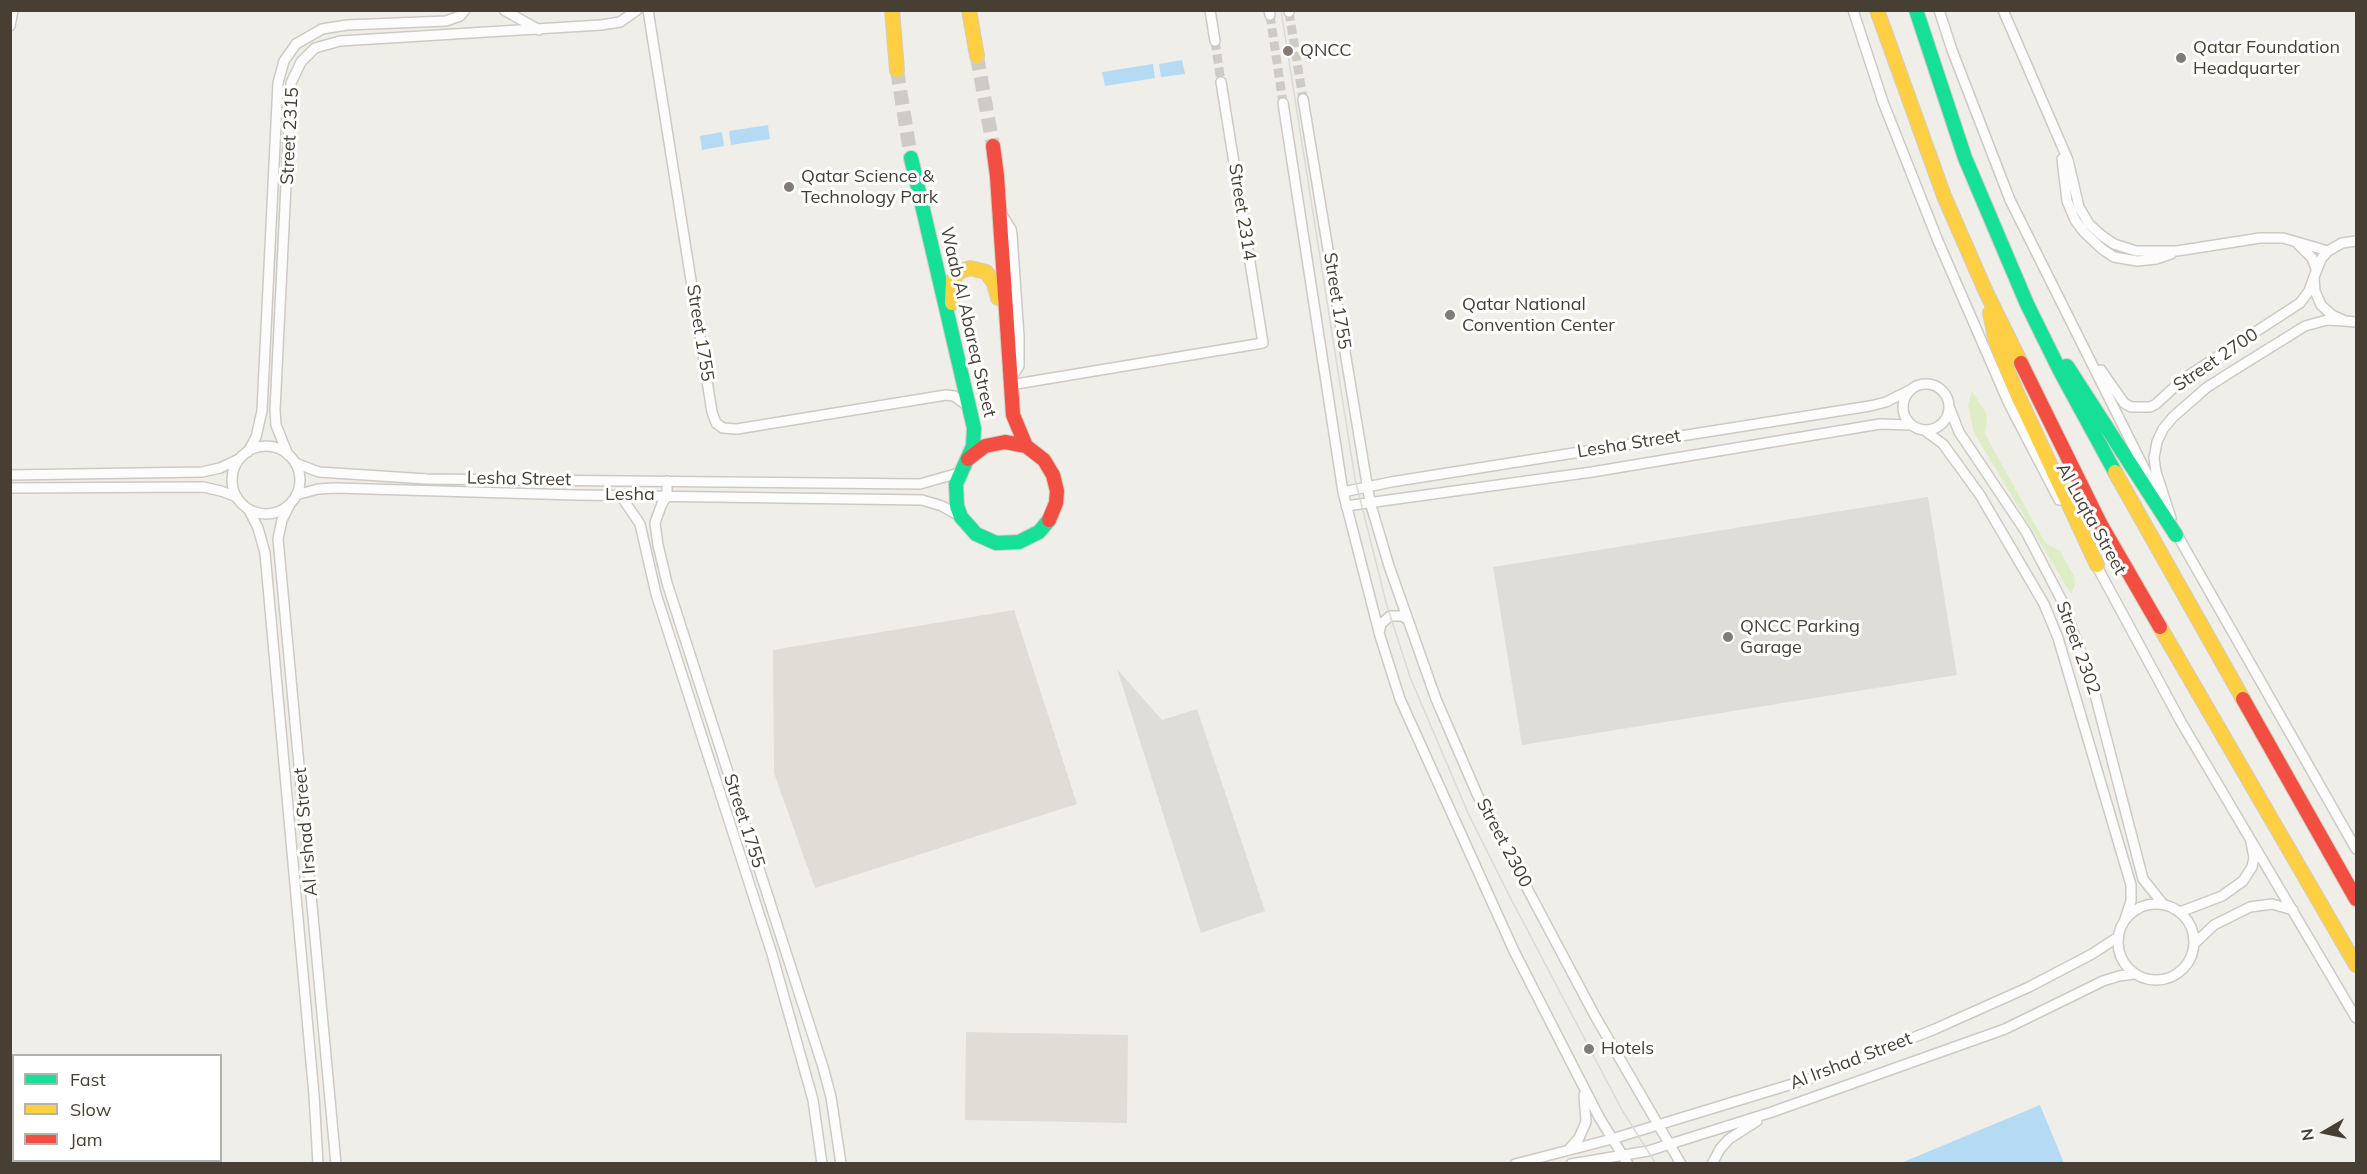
<!DOCTYPE html>
<html>
<head>
<meta charset="utf-8">
<style>
	body { margin:0 }
	#map { position:relative; width:2367px; height:1174px; overflow:hidden; background:#f0eee8; font-family:Mulish,sans-serif }
	canvas { display:block }
	.frame { position:absolute; inset:0; border:12px solid #473f34; pointer-events:none }
	.legend { position:absolute; left:12px; top:1054px; width:210px; height:108px; box-sizing:border-box; background:#fff; border:2px solid #b5b2ae; margin:0; padding:8px 10px; list-style:none; font-size:18px; color:#473f34 }
	.legend li { display:flex; align-items:center; gap:12px; height:30px }
	.legend b { width:30px; border:2px solid #b5b2ae }
	.north { position:absolute; left:2295px; top:1102px; width:60px; height:60px; -webkit-text-stroke:4px #fff; paint-order:stroke; rotate:261deg; font-size:16px; font-weight:700; line-height:24px; text-align:center; color:#473f34 }
	.north::after { content:''; display:block; margin:auto; width:21px; height:27px; background:#473f34; clip-path:polygon(50% 0,100% 100%,50% 72%,0 100%) }
</style>
</head>
<body>
<div id="map">
<canvas width="2367" height="1174"></canvas>
<div class="frame"></div>
<ul class="legend">
<li><b style="height:8px;background:#16e098"></b>Fast</li>
<li><b style="height:8px;background:#ffcf43"></b>Slow</li>
<li><b style="height:8px;background:#f24e42"></b>Jam</li>
</ul>
<div class="north">N</div>
</div>
<script>
const context = document.querySelector('canvas').getContext('2d');
context.lineJoin = 'round';
function fillPath(path, color) {
  context.fillStyle = color;
  context.fill(path, 'evenodd');
}
function shape(rows) {
  const path = new Path2D();
  for (const r of rows) {
    if (r.length === 3) {
      path.moveTo(r[0] + r[2], r[1]);
      path.arc(r[0], r[1], r[2], 0, 2 * Math.PI);
      continue;
    }
    path.moveTo(r[0], r[1]);
    for (let i = 2; i < r.length; i += 2) path.lineTo(r[i], r[i + 1]);
  }
  return path;
}
function trace(path, color, width, dash) {
  context.strokeStyle = color;
  context.lineWidth = width;
  context.lineCap = dash ? 'butt' : 'round';
  context.setLineDash(dash || []);
  context.stroke(path);
}
function label(font, color, halo, rows, align = 'center') {
  context.font = font + ' Mulish,sans-serif';
  context.lineWidth = 6;
  context.setLineDash([]);
  context.textBaseline = 'middle';
  context.strokeStyle = halo;
  context.fillStyle = color;
  for (const [text, x, y, turn = 0] of rows) {
    context.save();
    context.translate(x, y);
    context.rotate((+turn || 0) * Math.PI / 180);
    context.textAlign = isNaN(turn) ? turn : align;
    if (halo) context.strokeText(text, 0, 0);
    context.fillText(text, 0, 0);
    context.restore();
  }
}
fillPath(shape([
	[1014,610,1077,804,815,888,774,773,773,650],
	[966,1032,1128,1035,1127,1123,965,1120]
]), '#e0ddd6');
fillPath(shape([
	[1972,391,1986,413,1987,421,1985,434,2044,541,2050,546,2060,551,2074,576,2075,585,2071,594,1974,433,1968,405]
]), '#deedc5');
fillPath(shape([
	[1928,497,1957,675,1522,745,1493,567],
	[1117,669,1162,720,1197,709,1265,911,1201,933]
]), '#dfddd8');
fillPath(shape([
	[1182,60,1185,74,1161,77,1159,64],
	[1153,64,1155,78,1105,86,1102,72],
	[768,125,770,139,731,145,729,131],
	[722,132,724,146,702,150,700,136],
	[2040,1105,2064,1163,1901,1163]
]), '#b4dbf3');
trace(shape([
	[1289,12,1303,99],
	[1270,15,1283,103],
	[1215,41,1221,82]
]), '#cecbc4', 9, [9, 4.5]);
trace(shape([
	[977,56,993,146],
	[897,70,911,158]
]), '#cecbc4', 14, [14, 7]);
const street = shape([
	[504,10,539,30],
	[648,10,712,412,716,423,723,428,737,429,946,395,954,396,968,406],
	[1210,10,1215,41],
	[1269,10,1270,15],
	[1289,10,1289,12],
	[1853,10,1883,102,1938,241,2009,404,2059,500],
	[1939,10,1952,50,2010,200,2156,492],
	[2003,10,2068,160,2079,207,2089,224,2101,235,2114,244,2136,251,2177,251,2260,238,2283,238,2328,251],
	[10,26,13,10],
	[1303,99,1370,502,1389,566,1436,699,1477,794,1595,1016,1681,1164],
	[1283,103,1343,492,1380,636,1400,699,1514,951,1599,1117,1628,1164],
	[2062,159,2067,201,2075,220,2084,232,2102,249,2114,257,2137,261,2156,259,2171,254],
	[1000,212,1011,229,1012,235,1019,336,1019,366,1011,378],
	[2356,241,2342,243,2328,251,2321,259,2314,277,2315,291,2321,305,2332,315,2345,321,2356,322],
	[2298,244,2312,258,2316,269],
	[2101,370,2124,403,2131,407,2150,407,2156,404,2183,379,2300,303,2309,291,2314,277],
	[1926,407,23],
	[1010,385,1263,343,1221,82],
	[1950,409,1959,432,2026,532,2061,599,2091,679,2143,879,2163,904],
	[1924,430,1943,444,1980,495,2044,604,2058,638,2131,885,2131,901,2125,919],
	[266,480,34],
	[248,452,256,437,262,411,278,83,284,61,296,44,322,29,347,25,446,21,460,16,465,10],
	[288,455,276,425,275,410,291,83,301,62,315,48,340,41,601,25,620,22,637,10],
	[295,463,319,472,427,479,920,484,959,473],
	[10,475,202,472,220,468,239,459],
	[667,481,667,495,661,506,655,523,658,545,667,583,823,1067,831,1097,841,1164],
	[10,488,203,487,221,491,237,497],
	[1343,492,1391,482,1870,406,1886,402,1912,389],
	[296,495,318,489,336,488,576,495,922,500,942,506,961,517],
	[621,496,640,524,656,594,772,954,813,1100,822,1164],
	[290,504,282,520,278,539,336,1164],
	[1346,506,1592,472,1880,424,1912,425],
	[249,510,258,528,265,553,314,1095,318,1164],
	[2171,518,2156,472,2154,458,2157,442,2163,429,2173,417,2206,388,2231,372,2305,326,2327,320,2345,321],
	[2175,531,2356,849],
	[2094,561,2181,722,2356,1018],
	[1379,633,1381,624,1390,616,1402,616,1407,619],
	[2156,942,38],
	[2180,912,2222,896,2243,881,2252,867,2254,858,2251,842],
	[2194,944,2214,925,2250,907,2272,904,2293,910],
	[1570,1148,1579,1138,1586,1122,1584,1095],
	[1515,1164,1612,1139,1812,1078,1935,1029,2029,987,2092,954,2118,937],
	[1571,1164,1648,1151,1772,1112,2005,1029,2103,981,2119,976,2134,974],
	[1712,1164,1720,1149,1729,1139,1757,1121]
]);
const fast = shape([
	[1916,10,1965,158,2027,304,2060,371,2115,472],
	[911,158,974,428,973,446,956,484,957,506,961,517,976,534,996,543,1019,542,1039,532,1049,520],
	[2067,366,2176,535]
]);
const slow = shape([
	[892,10,897,70],
	[969,10,977,56],
	[1877,10,1944,196,1986,292,2021,363],
	[952,303,953,280,959,272,970,268,986,272,994,283,998,298],
	[1990,313,1996,342,2017,393,2097,565],
	[2115,472,2243,699],
	[2160,627,2356,965]
]);
const jam = shape([
	[993,146,997,176,1013,415,1026,446],
	[2021,363,2101,525,2160,627],
	[968,459,985,446,1005,442,1026,446,1044,460,1053,475,1057,491,1056,503,1049,520],
	[2243,699,2356,899]
]);
trace(street, '#cdcac4', 12);
trace(fast, '#d2cdbf', 16);
trace(slow, '#d2cdbf', 16);
trace(jam, '#d2cdbf', 16);
trace(street, '#fdfcfc', 9);
trace(fast, '#16e098', 14);
trace(slow, '#ffcf43', 14);
trace(jam, '#f24e42', 14);
trace(shape([
	[1281,10,1355,479,1387,606,1410,677,1468,813,1510,897,1622,1110,1656,1164]
]), '#d9d9d8', 1.5);
for (const [x, y, r, color] of [
	[1288,51,6,"#827c73"],
	[2181,58,6,"#827c73"],
	[789,187,6,"#827c73"],
	[1450,315,6,"#827c73"],
	[1728,637,6,"#827c73"],
	[1589,1049,6,"#827c73"]
]) {
  const dot = new Path2D();
  dot.arc(x, y, r, 0, 2 * Math.PI);
  context.fillStyle = color;
  context.fill(dot);
  trace(dot, '#fff', 2);
}
label('18px', '#473f34', '#fff', [
	["Qatar Foundation",2193,48],
	["Headquarter",2193,69],
	["QNCC",1300,51],
	["Qatar Science &",801,177],
	["Technology Park",801,198],
	["Qatar National",1462,305],
	["Convention Center",1462,326],
	["QNCC Parking",1740,627],
	["Garage",1740,648],
	["Hotels",1601,1049]
], 'left');
label('18px', '#473f34', '#fff', [
	["Street 2315",290,136,-87],
	["Street 2314",1242,212,81],
	["Street 1755",1337,301,81],
	["Waab Al Abareq Street",968,322,77],
	["Street 1755",700,333,81],
	["Street 2700",2216,360,-34],
	["Lesha Street",1629,444,-9],
	["Lesha Street",519,479,1],
	["Lesha",630,495],
	["Al Luqta Street",2091,519,61],
	["Street 2302",2078,648,70],
	["Street 1755",744,821,72],
	["Al Irshad Street",306,832,-95],
	["Street 2300",1504,843,62],
	["Al Irshad Street",1851,1061,-21]
]);
</script>
</body>
</html>
